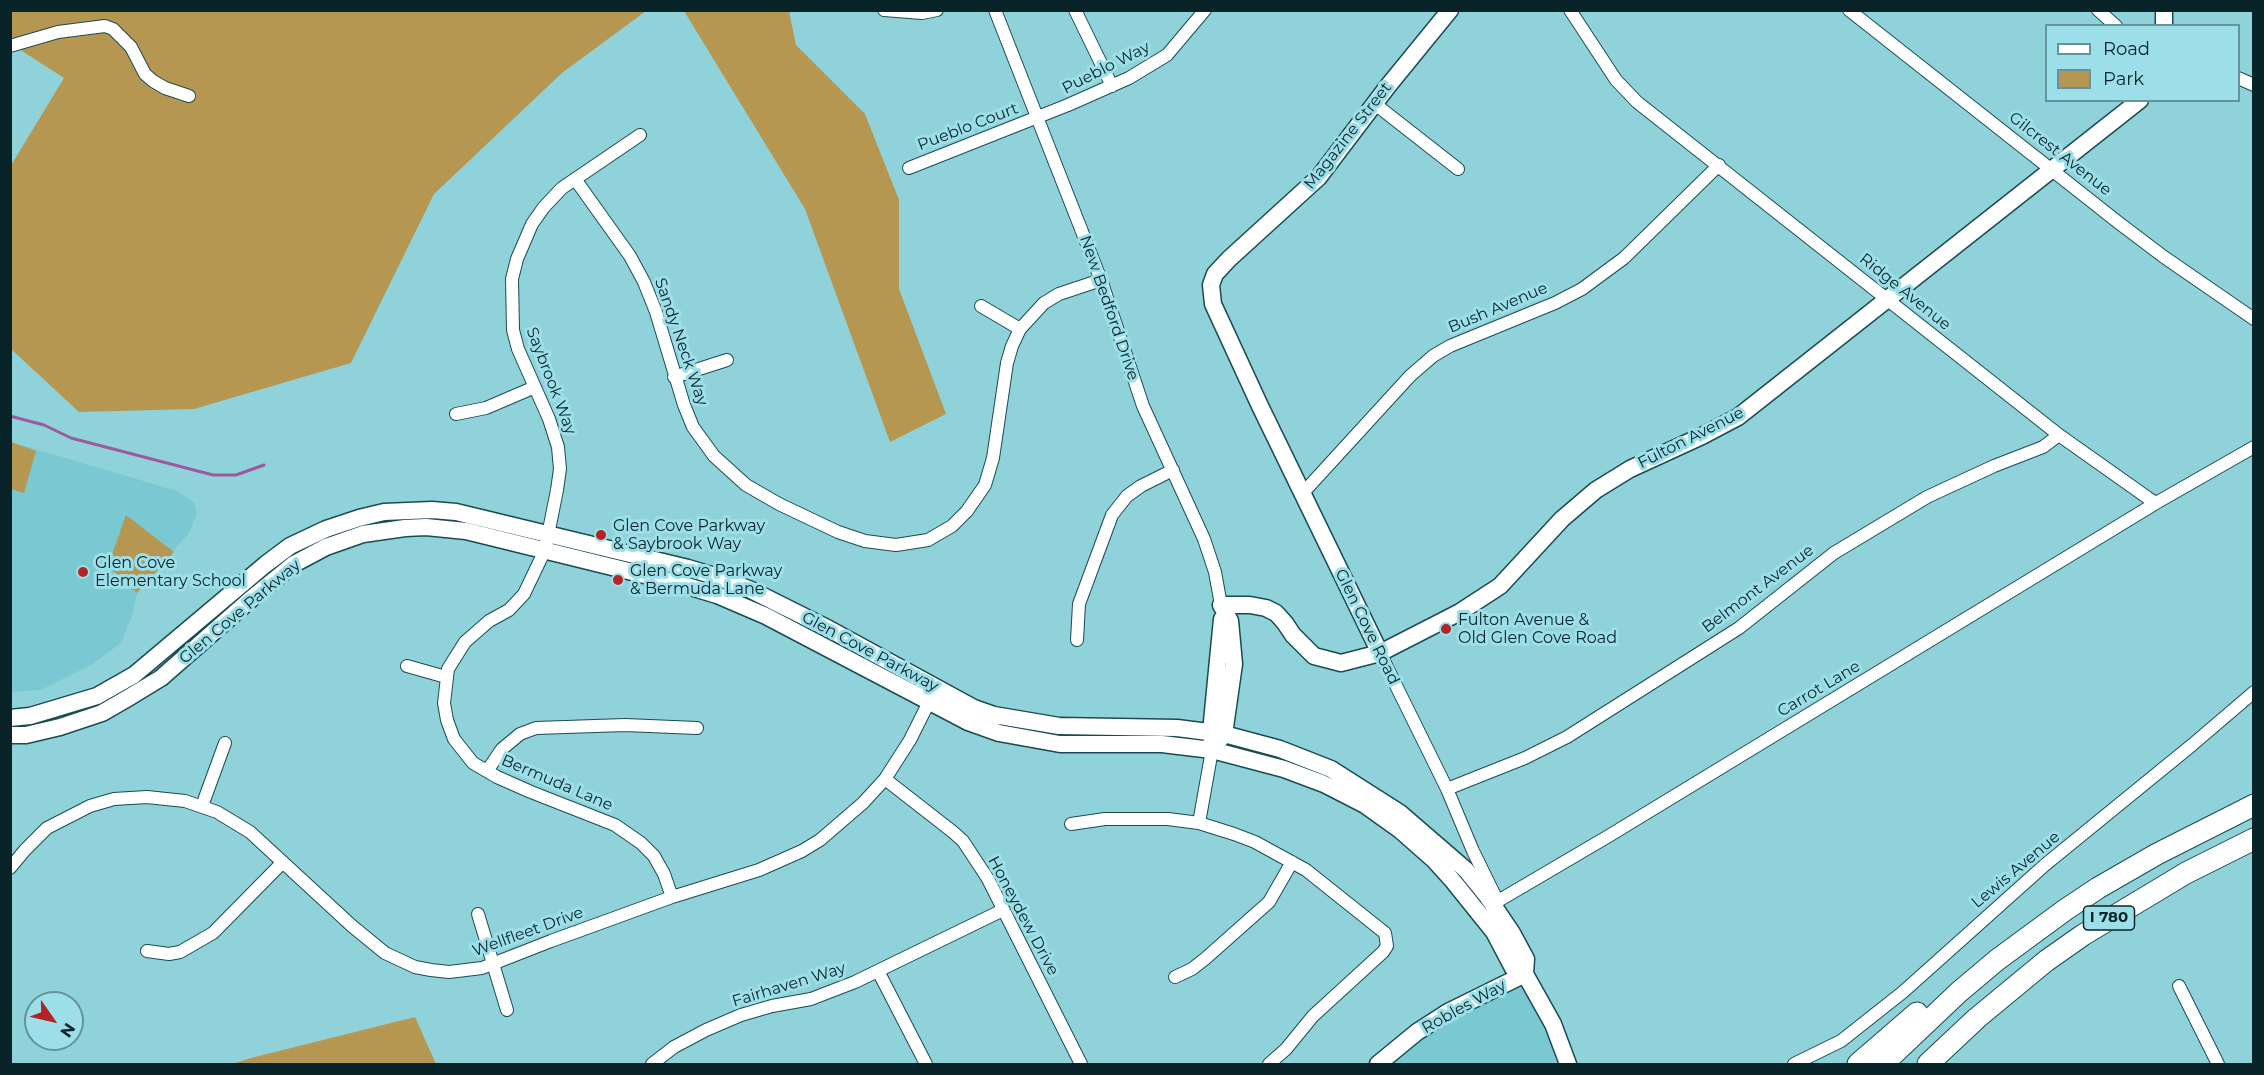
<!DOCTYPE html>
<html>
<head>
<meta charset="utf-8">
<style>
	body { margin:0 }
	#map { position:relative; width:2264px; height:1075px; overflow:hidden; background:#90d2da; font-family:Montserrat,sans-serif }
	canvas { display:block }
	.frame { position:absolute; inset:0; border:12px solid #082428; pointer-events:none }
	.legend { position:absolute; left:2045px; top:24px; width:195px; height:78px; box-sizing:border-box; background:#9ddfe8; border:2px solid #61949b; margin:0; padding:8px 10px; list-style:none; font-size:18px; color:#082428 }
	.legend li { display:flex; align-items:center; gap:12px; height:30px }
	.legend b { width:30px; border:2px solid #61949b }
	.north { position:absolute; left:24px; top:991px; width:60px; height:60px; box-sizing:border-box; background:#9ddfe8; border:2px solid #61949b; border-radius:50%; rotate:124deg; font-size:16px; font-weight:700; line-height:24px; text-align:center; color:#082428 }
	.north::after { content:''; display:block; margin:auto; width:21px; height:27px; background:#b42427; clip-path:polygon(50% 0,100% 100%,50% 72%,0 100%) }
</style>
</head>
<body>
<div id="map">
<canvas width="2264" height="1075"></canvas>
<div class="frame"></div>
<ul class="legend">
<li><b style="height:8px;background:#fff"></b>Road</li>
<li><b style="height:16px;background:#b69751"></b>Park</li>
</ul>
<div class="north">N</div>
</div>
<script>
const context = document.querySelector('canvas').getContext('2d');
context.lineJoin = 'round';
function fillPath(path, color) {
  context.fillStyle = color;
  context.fill(path, 'evenodd');
}
function shape(rows) {
  const path = new Path2D();
  for (const r of rows) {
    path.moveTo(r[0], r[1]);
    for (let i = 2; i < r.length; i += 2) path.lineTo(r[i], r[i + 1]);
  }
  return path;
}
function trace(path, color, width, dash) {
  context.strokeStyle = color;
  context.lineWidth = width;
  context.lineCap = dash ? 'butt' : 'round';
  context.setLineDash(dash || []);
  context.stroke(path);
}
function label(font, color, halo, rows, align = 'center') {
  context.font = font + ' Montserrat,sans-serif';
  context.lineWidth = 6;
  context.setLineDash([]);
  context.textBaseline = 'middle';
  context.strokeStyle = halo;
  context.fillStyle = color;
  for (const [text, x, y, turn = 0] of rows) {
    context.save();
    context.translate(x, y);
    context.rotate((+turn || 0) * Math.PI / 180);
    context.textAlign = isNaN(turn) ? turn : align;
    if (halo) context.strokeText(text, 0, 0);
    context.fillText(text, 0, 0);
    context.restore();
  }
}
fillPath(shape([
	[11,442,174,490,194,502,197,514,188,534,137,593,132,616,121,643,91,665,41,690,11,692],
	[1524,983,1553,1047,1556,1064,1382,1064,1439,1022]
]), '#7ac8d1');
fillPath(shape([
	[11,11,646,11,562,73,434,194,351,363,194,409,79,412,11,349,10,167,64,78,11,44],
	[684,11,789,11,796,45,865,114,899,200,899,289,946,414,890,442,805,209],
	[11,442,36,451,24,493,11,489],
	[126,515,174,552,137,593,108,566],
	[415,1017,436,1064,232,1064,251,1058]
]), '#b69751');
trace(shape([
	[10,416,44,425,71,438,213,475,236,475,264,465]
]), '#9c5a9e', 3);
const street = shape([
	[884,10,922,13,937,10],
	[995,10,1101,280,1143,406,1204,539,1215,572,1221,605],
	[1075,10,1112,86],
	[1570,10,1616,80,1637,102,2059,435,2148,498,2156,503,2254,447],
	[1849,10,2119,223,2164,257,2254,319],
	[2098,10,2116,26],
	[10,46,58,32,105,26,113,29,131,47,145,74,153,81,165,88,189,96],
	[2238,78,2254,85],
	[1375,104,1458,169],
	[640,135,562,188,544,207,532,224,517,259,512,279,513,330,518,349,549,419,558,447,560,469,557,490,545,550,524,594,509,610,489,621,465,642,448,669,444,703,447,720,454,739,473,763,497,777,531,792,615,825,641,843,654,856,664,874,672,897],
	[909,168,1068,105,1129,78,1167,55,1205,10],
	[575,179,630,256,644,282,656,312,684,405,693,427,714,456,746,485,779,504,838,532,865,541,896,545,928,540,952,526,967,511,985,485,993,458,1007,363,1012,346,1020,329,1044,303,1059,294,1101,280],
	[981,306,1020,329],
	[674,377,727,360],
	[456,414,486,408,535,387],
	[1302,494,1410,376,1433,356,1450,346,1555,303,1582,289,1624,258,1719,165],
	[1077,640,1079,604,1112,515,1127,496,1141,486,1173,470],
	[1380,653,1447,789,1473,851,1498,902],
	[407,666,446,677],
	[487,771,502,749,520,734,536,728,625,725,697,728],
	[885,779,953,832,963,841,988,879,1081,1064],
	[1447,789,1525,758,1567,737,1739,628,1834,553,1927,497,1994,466,2043,447,2059,435],
	[202,806,225,743],
	[1199,823,1212,750],
	[1071,824,1105,819,1168,819,1199,823,1234,834,1255,842,1306,870,1385,933,1387,946,1383,952,1313,1016,1286,1049,1269,1064],
	[10,868,25,850,47,828,90,806,114,799,147,797,185,801,217,812,250,832,352,926,385,953,415,967,431,970,449,972,482,968,551,941,672,897,759,870,802,851,820,840,863,803,885,779,910,740,932,696],
	[1498,901,1607,837,2156,503],
	[478,914,507,1010],
	[147,951,169,954,180,952,213,933,283,862],
	[878,971,926,1064],
	[1175,977,1192,969,1206,958,1269,902,1292,862],
	[2179,986,2218,1064],
	[652,1064,674,1047,706,1030,741,1015,772,1006,811,999,855,982,1003,910],
	[1794,1064,1841,1041,1903,992,2046,864,2192,745,2254,692]
]);
const secondary = shape([
	[2164,26,2164,10],
	[1221,605,1250,605,1266,608,1276,613,1285,623,1293,635,1314,656,1341,663,1380,653,1460,612,1500,586,1562,519,1596,490,1630,469,1702,436,1738,417,2140,100],
	[1380,653,1260,406,1213,304,1211,285,1215,274,1229,259,1319,177,1388,86,1450,10],
	[10,718,30,716,97,696,134,675,266,564,290,546,326,529,359,518,384,512,432,510,456,512,688,568,718,577,751,590,829,629,974,708,994,715,1059,726,1177,728,1224,734,1280,749,1331,769,1400,813,1466,870,1487,896,1512,933,1526,959,1525,974],
	[10,735,26,735,60,727,102,713,128,698,161,678,251,599,294,564,326,547,363,534,405,528,426,527,466,531,677,583,717,595,766,616,968,722,999,733,1060,744,1162,744,1212,750,1284,769,1324,784,1365,805,1400,830,1434,860,1453,881,1494,932,1513,968,1525,974,1553,1024,1568,1064],
	[1218,742,1224,734,1234,664,1230,621,1221,605],
	[1212,743,1211,732,1222,619],
	[1378,1064,1417,1032,1448,1012,1525,974]
]);
const highway = shape([
	[1858,1064,1917,1013],
	[1883,1064,1959,992,1997,960,2065,910,2098,888,2157,854,2254,805],
	[1928,1064,1977,1018,2046,961,2083,935,2186,873,2254,839]
]);
trace(street, '#194c52', 14);
trace(secondary, '#194c52', 19);
trace(highway, '#194c52', 23);
trace(street, '#fff', 12);
trace(secondary, '#fff', 16);
trace(highway, '#fff', 21);
for (const [x, y, r, color] of [
	[601,535,6,"#b42427"],
	[83,572,6,"#b42427"],
	[618,580,6,"#b42427"],
	[1446,629,6,"#b42427"]
]) {
  const dot = new Path2D();
  dot.arc(x, y, r, 0, 2 * Math.PI);
  context.fillStyle = color;
  context.fill(dot);
  trace(dot, '#9ddfe8', 2);
}
for (const [x, y, w] of [
	[2109,918,51]
]) {
  const box = new Path2D();
  box.roundRect(x - w / 2, y - 12, w, 24, 4.5);
  context.fillStyle = '#9ddfe8';
  context.fill(box);
  trace(box, '#082428', 1.5);
}
label('bold 15px', '#082428', null, [
	["I 780",2109,918]
]);
label('16px', '#082428', '#9ddfe8', [
	["Pueblo Way",1106,68,-27],
	["Pueblo Court",968,127,-21],
	["Magazine Street",1348,136,-52],
	["Gilcrest Avenue",2060,154,38],
	["Ridge Avenue",1905,292,39],
	["New Bedford Drive",1109,308,71],
	["Bush Avenue",1498,308,-23],
	["Sandy Neck Way",681,342,71],
	["Saybrook Way",551,381,69],
	["Fulton Avenue",1691,438,-27],
	["Belmont Avenue",1758,589,-37],
	["Glen Cove Parkway",240,612,-40],
	["Glen Cove Road",1367,627,64],
	["Glen Cove Parkway",870,652,28],
	["Carrot Lane",1819,689,-31],
	["Bermuda Lane",557,783,23],
	["Lewis Avenue",2016,870,-40],
	["Honeydew Drive",1023,916,62],
	["Wellfleet Drive",528,932,-20],
	["Fairhaven Way",789,985,-17],
	["Robles Way",1464,1007,-29]
]);
label('16px', '#082428', '#9ddfe8', [
	["Glen Cove Parkway",613,526],
	["& Saybrook Way",613,544],
	["Glen Cove",95,563],
	["Elementary School",95,581],
	["Glen Cove Parkway",630,571],
	["& Bermuda Lane",630,589],
	["Fulton Avenue &",1458,620],
	["Old Glen Cove Road",1458,638]
], 'left');
</script>
</body>
</html>
